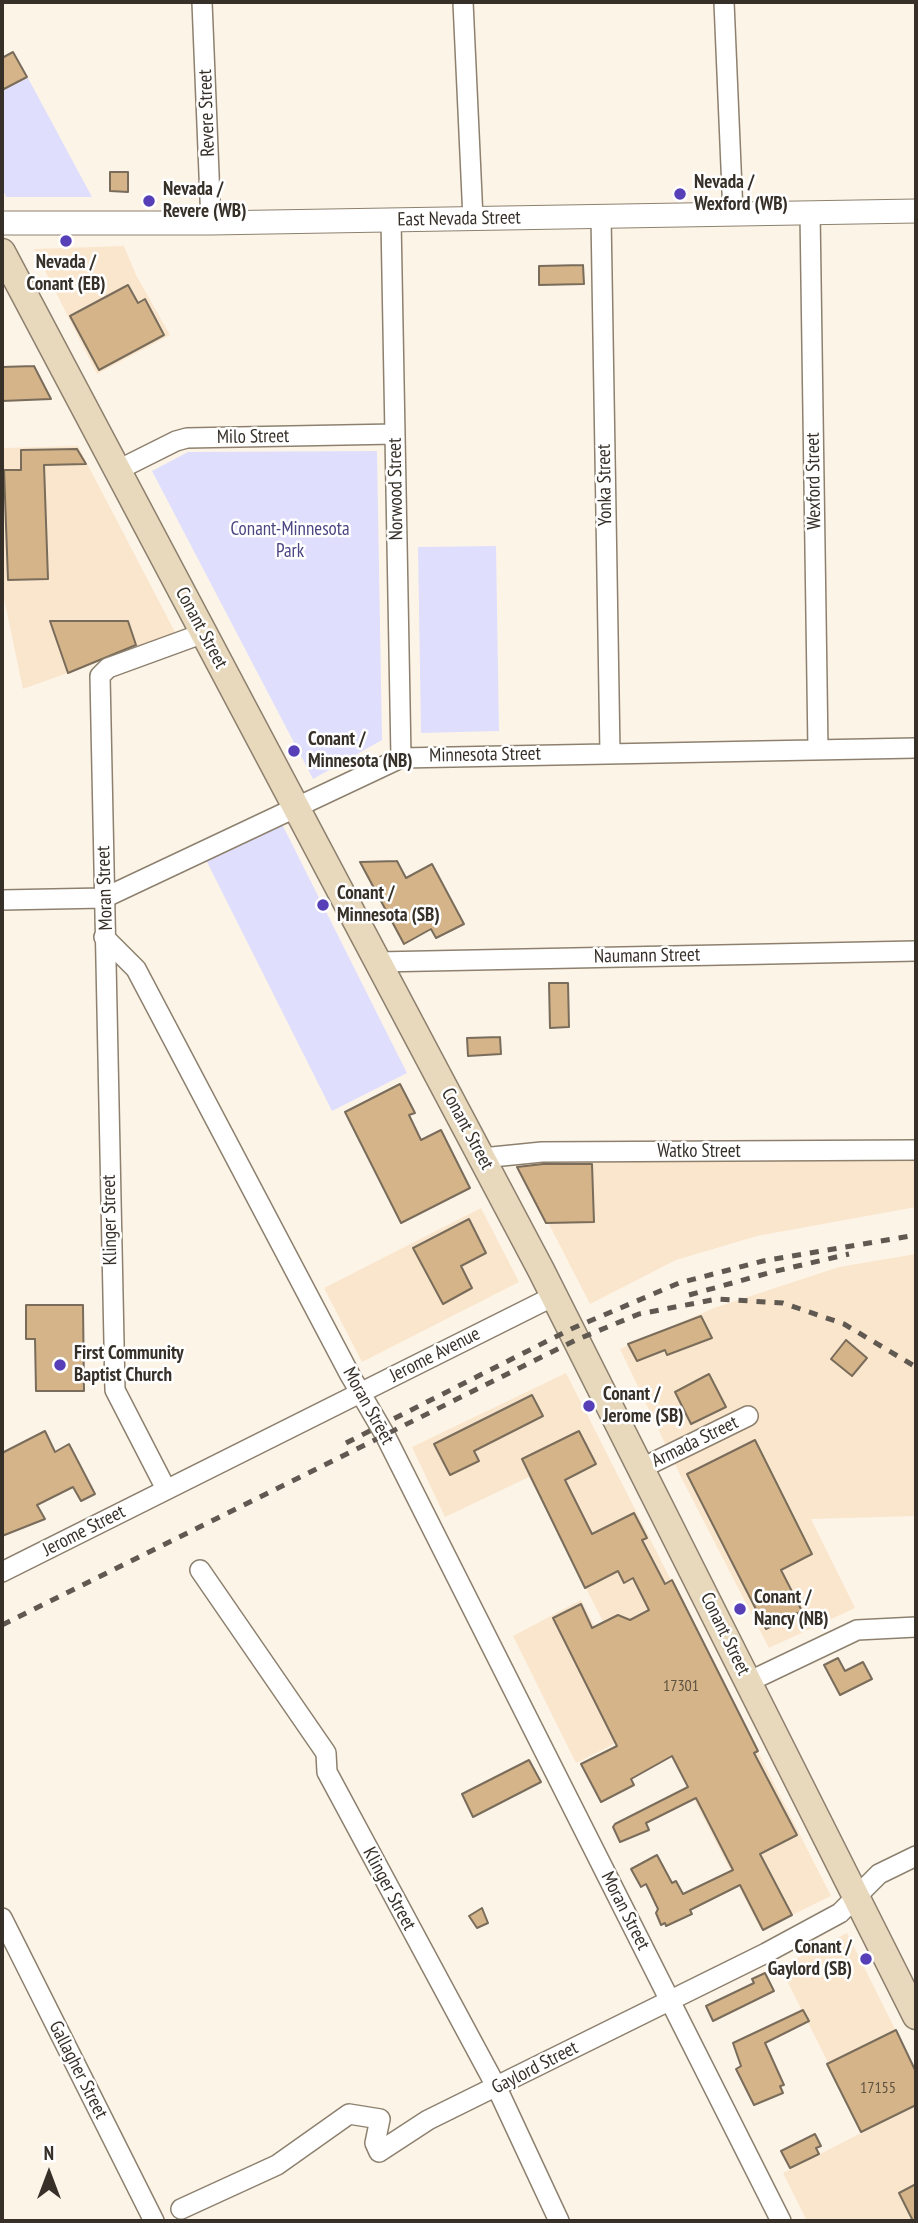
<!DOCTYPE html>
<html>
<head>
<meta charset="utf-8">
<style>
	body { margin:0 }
	#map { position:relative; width:918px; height:2223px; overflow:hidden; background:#fdf4e8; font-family:"PT Sans Narrow",sans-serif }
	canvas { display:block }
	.frame { position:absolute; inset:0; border:4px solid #363029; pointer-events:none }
	.north { position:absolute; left:14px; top:2139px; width:70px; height:70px; -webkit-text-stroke:5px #fff; paint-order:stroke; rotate:0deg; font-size:19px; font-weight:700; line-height:28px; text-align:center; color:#363029 }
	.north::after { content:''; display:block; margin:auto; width:24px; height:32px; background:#363029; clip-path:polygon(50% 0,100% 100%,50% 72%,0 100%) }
</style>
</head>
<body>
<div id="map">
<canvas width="918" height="2223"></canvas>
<div class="frame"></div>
<div class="north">N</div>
</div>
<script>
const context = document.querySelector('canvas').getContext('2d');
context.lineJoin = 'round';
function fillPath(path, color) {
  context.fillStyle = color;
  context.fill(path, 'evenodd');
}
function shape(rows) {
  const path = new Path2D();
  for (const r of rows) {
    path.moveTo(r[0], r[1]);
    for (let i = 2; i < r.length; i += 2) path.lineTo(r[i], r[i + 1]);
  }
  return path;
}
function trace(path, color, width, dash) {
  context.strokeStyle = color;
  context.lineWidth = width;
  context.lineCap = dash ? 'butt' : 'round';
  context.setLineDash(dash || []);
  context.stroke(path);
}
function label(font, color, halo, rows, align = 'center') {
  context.font = font + ' "PT Sans Narrow",sans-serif';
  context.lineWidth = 5;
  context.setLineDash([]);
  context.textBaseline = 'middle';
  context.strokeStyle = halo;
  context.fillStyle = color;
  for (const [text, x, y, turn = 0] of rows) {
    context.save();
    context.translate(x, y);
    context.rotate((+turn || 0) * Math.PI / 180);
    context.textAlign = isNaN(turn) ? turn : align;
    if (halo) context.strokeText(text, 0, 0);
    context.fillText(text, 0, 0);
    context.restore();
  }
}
fillPath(shape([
	[124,246,136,275,170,335,97,374,34,249],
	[78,446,176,634,23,689,2,589,2,448],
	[916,1157,916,1207,757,1236,676,1260,590,1304,516,1160],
	[481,1208,519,1282,362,1362,324,1288],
	[916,1254,916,1516,811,1519,855,1608,769,1648,681,1477,620,1349,714,1308,839,1267],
	[566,1373,831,1896,761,1930,529,1477,445,1517,412,1447],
	[581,1600,646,1728,576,1763,513,1636],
	[847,1933,916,2071,916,2221,807,2221,783,2173,863,2132,780,1967]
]), '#fae6cc');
fillPath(shape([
	[28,78,92,197,6,197,2,188,2,91],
	[377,451,382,740,313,779,152,471,188,452],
	[496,546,499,731,421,733,418,547],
	[281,822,407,1073,332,1111,206,860]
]), '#dfdffd');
const building = shape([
	[13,52,27,77,2,90,2,58,13,52],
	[110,172,128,172,128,192,110,191,110,172],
	[583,265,584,284,539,285,539,266,583,265],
	[128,285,138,303,145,299,164,335,99,370,70,316,128,285],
	[34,366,51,399,2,401,2,367,34,366],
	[77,449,86,464,44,465,48,579,8,580,4,470,21,470,21,450,77,449],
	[50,621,128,621,136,645,68,673,50,621],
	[397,861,406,878,432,864,464,924,436,938,431,929,404,944,360,862,397,861],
	[549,983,568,983,569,1027,550,1028,549,983],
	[500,1037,501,1054,468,1056,467,1038,500,1037],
	[400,1084,415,1113,409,1115,421,1140,441,1130,470,1188,401,1223,345,1112,400,1084],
	[543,1164,592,1164,594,1222,546,1223,517,1167,543,1164],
	[469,1219,486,1253,461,1266,472,1288,443,1304,413,1248,469,1219],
	[26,1305,83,1305,84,1391,36,1391,35,1339,26,1339,26,1305],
	[701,1316,712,1338,667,1355,665,1350,637,1361,628,1344,701,1316],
	[846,1340,867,1358,852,1376,831,1359,846,1340],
	[709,1374,726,1407,691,1424,675,1392,709,1374],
	[532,1395,543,1416,474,1451,479,1461,450,1475,434,1444,532,1395],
	[45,1431,55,1452,69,1444,95,1494,81,1501,73,1487,37,1505,45,1519,2,1536,2,1453,45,1431],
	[579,1431,596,1464,565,1480,592,1534,634,1513,647,1538,642,1540,665,1584,672,1580,758,1751,754,1753,797,1835,760,1854,792,1915,763,1930,740,1885,690,1910,692,1914,666,1926,665,1923,661,1925,656,1913,658,1909,646,1884,641,1887,631,1869,657,1855,672,1883,676,1881,683,1894,733,1870,696,1798,646,1823,649,1830,620,1842,613,1827,615,1824,688,1787,672,1756,631,1779,634,1785,601,1802,581,1764,617,1746,553,1618,581,1604,592,1628,618,1615,630,1620,649,1610,633,1578,624,1583,618,1571,585,1588,522,1459,579,1431],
	[755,1440,812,1554,781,1570,802,1611,766,1629,687,1474,755,1440],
	[838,1658,845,1671,863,1662,872,1679,840,1695,824,1665,838,1658],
	[529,1760,541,1782,473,1817,462,1794,529,1760],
	[482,1908,488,1923,477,1928,469,1916,482,1908],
	[765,1973,774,1991,713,2021,706,2006,754,1983,752,1979,765,1973],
	[803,2010,809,2021,765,2043,784,2085,780,2086,783,2093,754,2105,736,2069,741,2066,733,2043,803,2010],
	[896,2030,916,2072,916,2105,861,2132,827,2064,896,2030],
	[815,2134,821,2146,816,2148,819,2154,790,2168,781,2151,815,2134],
	[916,2184,916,2221,913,2221,899,2193,916,2184]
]);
fillPath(building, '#d4b488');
trace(building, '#796c5b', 2);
const minor = shape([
	[202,2,211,223],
	[463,2,473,219],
	[724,2,733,214],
	[810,212,818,750],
	[601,216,610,753],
	[391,220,401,758],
	[118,470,176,441,187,438,395,434],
	[2,900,104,898,401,758,916,748],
	[104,937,136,969,350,1375,385,1435,781,2221],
	[378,962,916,951],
	[482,1158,542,1152,916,1150],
	[642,1468,748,1416],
	[166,1489,115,1390,100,676,108,668,204,633],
	[200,1570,326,1753,327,1772,497,2088,559,2221],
	[2,1572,554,1296],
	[748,1682,857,1630,916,1627],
	[2,1918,154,2221],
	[181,2209,277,2165,349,2114,380,2119,375,2143,379,2152,428,2120,766,1953,840,1913,879,1874,916,1856]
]);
const tertiary = shape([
	[2,223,211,223,916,211]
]);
const secondary = shape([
	[2,252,541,1270,916,2016]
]);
trace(minor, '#8d806e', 22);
trace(tertiary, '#8d806e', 25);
trace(secondary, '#8d806e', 29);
trace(minor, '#fff', 19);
trace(tertiary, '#fff', 23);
trace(secondary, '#e8d8bc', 26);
trace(shape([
	[689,1295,772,1272,849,1254],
	[346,1443,571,1329,679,1283,763,1261,916,1235],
	[2,1625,576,1340,639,1314,717,1299,783,1303,844,1324,916,1367]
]), '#605951', 5, [9, 9]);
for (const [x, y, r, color] of [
	[680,194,7,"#563fb7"],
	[149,201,7,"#563fb7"],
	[66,241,7,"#563fb7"],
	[294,751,7,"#563fb7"],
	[323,905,7,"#563fb7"],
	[60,1365,7,"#563fb7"],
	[589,1406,7,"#563fb7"],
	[740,1609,7,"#563fb7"],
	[866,1959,7,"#563fb7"]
]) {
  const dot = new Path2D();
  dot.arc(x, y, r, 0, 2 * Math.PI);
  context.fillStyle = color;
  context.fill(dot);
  trace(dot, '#fff', 2.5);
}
label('16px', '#5e5141', null, [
	["17301",681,1686],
	["17155",878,2088]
]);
label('19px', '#363029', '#fff', [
	["Revere Street",207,113,-92],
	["East Nevada Street",459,219,-1],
	["Milo Street",253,437,-1],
	["Wexford Street",814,481,-91],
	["Yonka Street",605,485,-91],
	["Norwood Street",396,489,-91],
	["Conant Street",201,628,62],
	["Minnesota Street",485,755,-1],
	["Moran Street",105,888,-92],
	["Naumann Street",647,956,-1],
	["Conant Street",467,1129,62],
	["Watko Street",699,1152],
	["Klinger Street",110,1220,-91],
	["Jerome Avenue",435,1355,-27],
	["Moran Street",368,1406,61],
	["Armada Street",695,1442,-26],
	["Jerome Street",84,1531,-27],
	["Conant Street",725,1634,64],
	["Klinger Street",389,1889,62],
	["Moran Street",625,1911,63],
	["Gaylord Street",535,2068,-27],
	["Gallagher Street",78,2070,63]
]);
label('bold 19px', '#363029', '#fff', [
	["Nevada /",694,183],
	["Wexford (WB)",694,205],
	["Nevada /",163,190],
	["Revere (WB)",163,212],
	["Nevada /",66,263,"center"],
	["Conant (EB)",66,285,"center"],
	["Conant /",308,740],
	["Minnesota (NB)",308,762],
	["Conant /",337,894],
	["Minnesota (SB)",337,916],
	["First Community",74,1354],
	["Baptist Church",74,1376],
	["Conant /",603,1395],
	["Jerome (SB)",603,1417],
	["Conant /",754,1598],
	["Nancy (NB)",754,1620],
	["Conant /",852,1948,"right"],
	["Gaylord (SB)",852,1970,"right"]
], 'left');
label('19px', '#4c4683', '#fff', [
	["Conant-Minnesota",290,530],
	["Park",290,552]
]);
</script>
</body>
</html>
